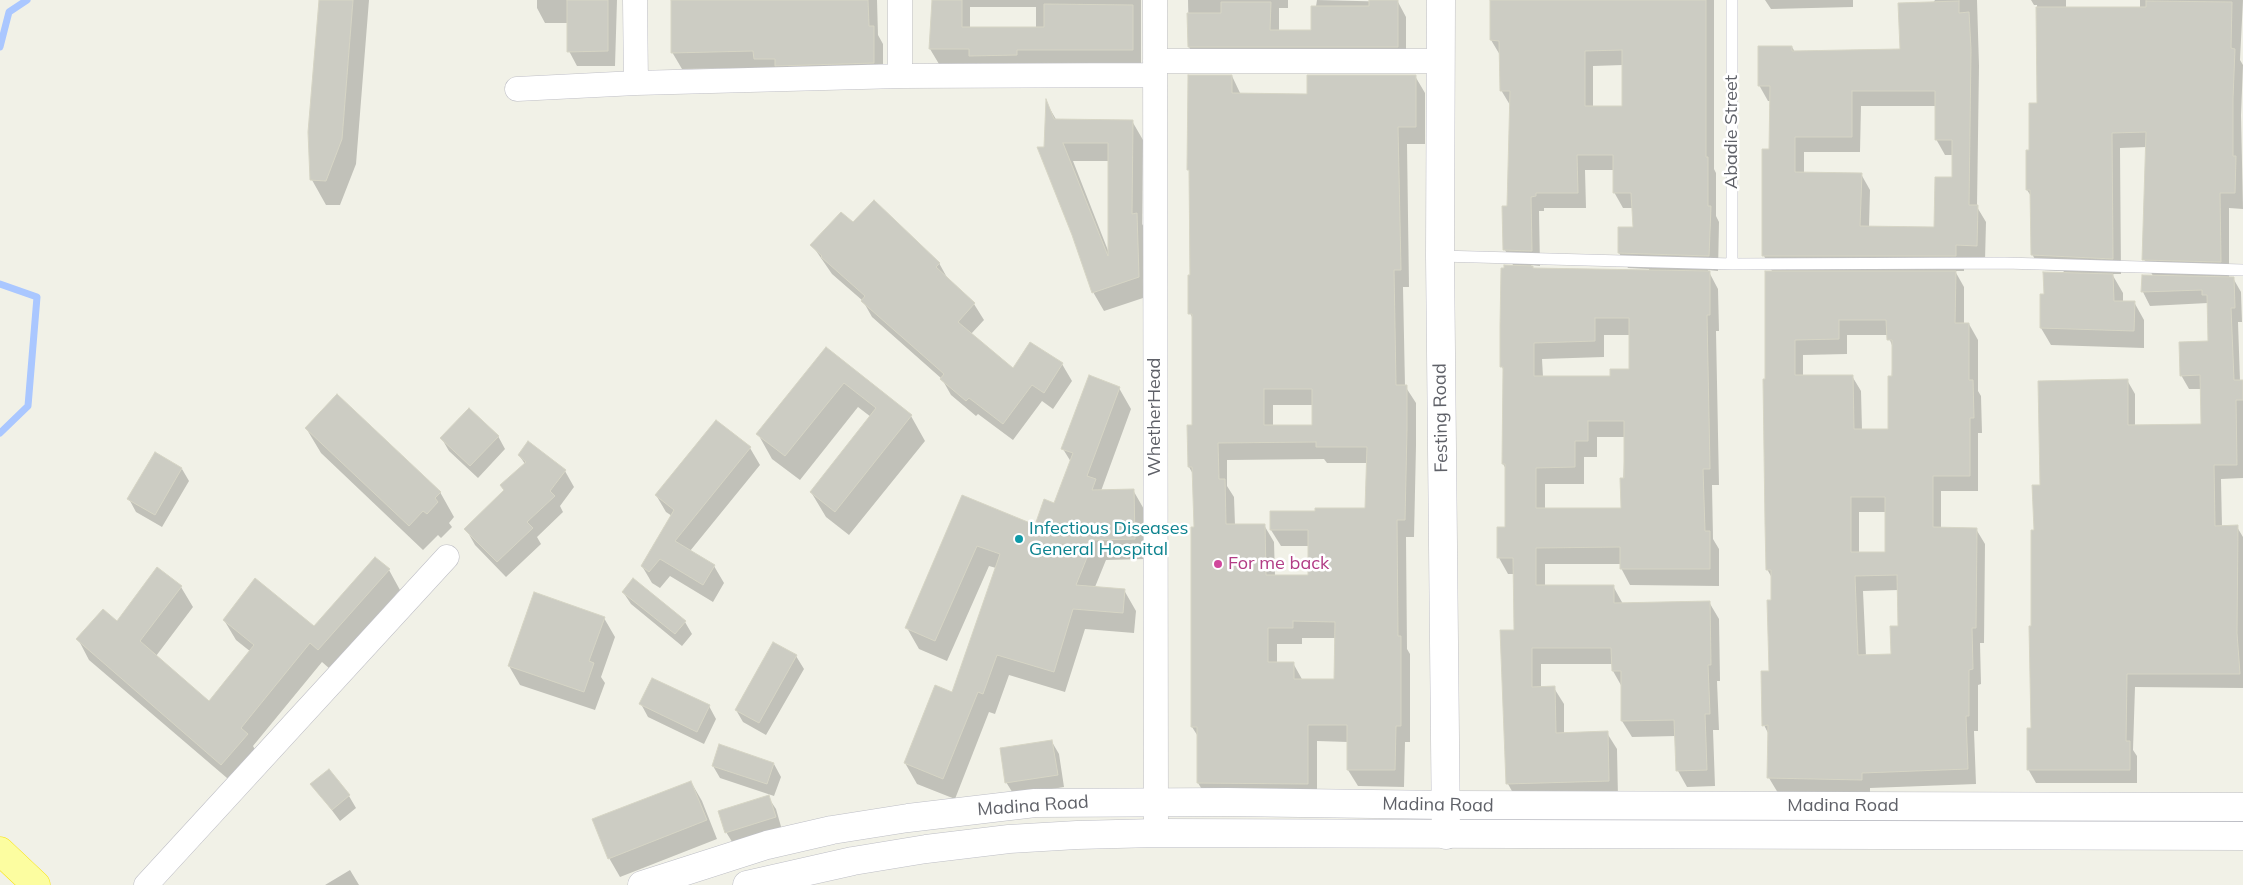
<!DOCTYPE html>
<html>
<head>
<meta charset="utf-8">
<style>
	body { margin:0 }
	canvas { display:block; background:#f1f1e7 }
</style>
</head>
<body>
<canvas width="2243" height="885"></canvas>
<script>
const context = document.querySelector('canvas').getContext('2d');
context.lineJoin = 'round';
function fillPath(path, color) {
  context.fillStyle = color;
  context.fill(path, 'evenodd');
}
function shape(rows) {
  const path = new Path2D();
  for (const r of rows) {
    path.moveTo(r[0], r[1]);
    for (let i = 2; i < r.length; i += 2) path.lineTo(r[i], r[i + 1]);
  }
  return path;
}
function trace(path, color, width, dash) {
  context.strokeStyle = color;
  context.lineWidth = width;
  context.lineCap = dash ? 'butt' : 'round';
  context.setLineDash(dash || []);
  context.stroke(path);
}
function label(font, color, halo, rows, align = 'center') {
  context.font = font + ' Mulish,sans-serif';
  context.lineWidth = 5;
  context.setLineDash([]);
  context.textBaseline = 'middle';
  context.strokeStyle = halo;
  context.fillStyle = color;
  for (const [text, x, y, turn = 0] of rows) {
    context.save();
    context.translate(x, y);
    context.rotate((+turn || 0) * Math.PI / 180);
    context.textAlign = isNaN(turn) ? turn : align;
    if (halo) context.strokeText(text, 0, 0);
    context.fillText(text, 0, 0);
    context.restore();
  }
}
fillPath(shape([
	[320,0,369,0,356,164,340,205,326,205,312,180],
	[537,0,617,0,615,66,577,66,569,51,569,23,545,23,537,8],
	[672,0,877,0,878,35,883,44,883,80,760,68,682,69,672,52],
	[933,0,1141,0,1141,64,979,70,975,64,939,64,930,49],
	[970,7,1036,7,1036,28,970,28],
	[1188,0,1288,0,1288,8,1279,8,1279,31,1312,31,1317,0,1398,2,1406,17,1406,62,1197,62,1189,47],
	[1491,0,1714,0,1714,169,1716,173,1716,216,1719,222,1718,271,1708,270,1718,289,1719,331,1716,331,1719,485,1712,485,1713,539,1719,549,1719,586,1630,585,1621,568,1621,564,1545,564,1545,586,1613,586,1623,604,1709,602,1719,619,1720,681,1717,681,1719,730,1713,730,1715,786,1687,787,1678,771,1676,736,1632,737,1622,721,1622,687,1613,671,1613,664,1541,664,1541,688,1554,688,1564,704,1564,734,1607,733,1617,749,1618,798,1517,800,1508,784,1515,631,1514,574,1508,574,1499,558,1507,529,1506,469,1503,464,1504,371,1502,367,1514,267,1505,250,1508,207,1510,105,1501,90,1500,55,1491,40],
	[1623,65,1623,107,1593,107,1593,66],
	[1585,170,1614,170,1614,192,1623,208,1633,208,1634,228,1619,253,1628,268,1649,269,1649,271,1533,269,1531,265,1540,266,1539,211,1544,211,1544,208,1586,208],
	[1604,335,1630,335,1630,370,1611,377,1543,377,1542,359,1604,357],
	[1597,437,1625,437,1622,509,1545,509,1545,484,1584,484,1584,457,1597,457],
	[1765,0,1853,0,1853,7,1771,9],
	[1935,0,1977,0,1979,66,1977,207,1986,222,1985,261,1964,261,1964,271,1955,271,1964,287,1964,324,1969,324,1978,340,1978,391,1981,396,1982,433,1978,433,1978,491,1941,491,1941,528,1976,529,1985,544,1984,643,1980,643,1981,684,1978,685,1978,731,1974,731,1976,784,1870,788,1870,795,1778,793,1769,778,1769,735,1764,725,1770,672,1772,601,1772,578,1767,569,1767,380,1773,273,1764,256,1763,150,1771,150,1771,101,1768,101,1759,85,1792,47,1795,52,1901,50],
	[1861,106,1936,106,1936,139,1945,155,1953,155,1953,179,1935,228,1869,227,1870,190,1861,174,1804,174,1804,152,1860,152],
	[1847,335,1888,335,1893,348,1889,430,1862,430,1861,391,1852,376,1803,377,1803,355,1847,354],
	[1859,512,1886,512,1887,553,1859,553],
	[1899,590,1899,627,1892,655,1866,656,1863,591],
	[2031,0,2066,0,2066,7,2140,8,2140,0,2243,0,2240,60,2243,65,2241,115,2243,209,2229,208,2229,278,2233,278,2241,292,2242,322,2238,322,2240,381,2243,381,2243,478,2221,479,2222,527,2237,527,2243,537,2243,688,2135,687,2133,750,2137,756,2137,783,2036,783,2028,769,2032,729,2035,531,2042,486,2127,380,2135,394,2135,427,2202,425,2201,389,2189,389,2181,375,2209,342,2208,303,2150,306,2143,292,2143,276,2153,276,2144,259,2147,147,2120,148,2121,274,2112,274,2123,293,2123,302,2134,302,2144,320,2144,348,2051,345,2041,328,2045,295,2064,271,2041,270,2032,254,2031,196,2027,190,2030,151,2039,104,2039,49,2037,5,2034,5],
	[1189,76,1232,76,1241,95,1308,95,1415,76,1425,93,1425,144,1407,144,1409,287,1403,287,1405,386,1416,403,1416,446,1414,537,1406,537,1407,649,1410,654,1410,742,1405,742,1404,787,1358,786,1348,770,1348,742,1317,741,1317,800,1208,799,1198,783,1199,738,1192,727,1192,528,1195,528,1193,474,1189,467,1189,426,1193,426,1193,319,1190,313],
	[1273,405,1313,405,1313,426,1273,426],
	[1324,459,1327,463,1368,463,1367,509,1316,512,1271,530,1281,546,1309,546,1309,576,1275,576,1274,542,1264,525,1235,525,1234,497,1227,486,1227,460],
	[1302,638,1336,638,1336,681,1303,681,1293,663,1277,663,1277,644,1302,644],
	[1047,104,1057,121,1132,121,1143,140,1142,224,1148,233,1149,296,1104,311,1093,292,1046,149],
	[1073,161,1110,161,1109,253],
	[853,224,939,263,949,281,974,304,984,320,971,334,1013,370,1031,343,1062,364,1072,381,1053,409,1042,401,1013,440,978,414,976,416,951,395,942,379,872,317,863,301,832,274,812,245],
	[826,349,911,416,925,441,849,535,826,517,811,492,871,417,858,407,800,480,772,459,758,434],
	[1119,388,1131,409,1101,491,1133,490,1145,511,1146,559,1106,560,1095,587,1124,590,1136,611,1134,633,1085,629,1065,692,1009,675,995,714,989,712,955,799,917,784,905,763,953,693,996,568,989,566,947,661,919,649,907,628,962,496,1036,526,1055,504,1071,462,1063,449],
	[306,428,440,492,454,517,449,523,452,527,441,538,438,535,423,550,321,453],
	[498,436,505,449,478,478,449,451,442,439],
	[750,448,760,465,690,551,714,566,724,583,713,602,670,576,660,588,652,583,642,566,672,516,666,512,656,495],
	[519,455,565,471,574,487,560,506,563,512,537,537,541,544,506,577,475,545,466,529,505,492,501,486,525,464],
	[182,469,189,481,162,527,136,512,129,499],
	[389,570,400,590,330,669,322,662,253,746,258,755,234,784,89,660,78,639,117,623,181,587,193,607,156,656,210,703,251,652,236,640,224,620,314,628],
	[623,592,685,622,692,634,682,646,631,604],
	[604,618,615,637,601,677,605,683,595,710,520,685,509,666],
	[774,644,796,656,804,669,766,735,743,722,736,710],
	[641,704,709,706,716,719,704,744,648,717],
	[1052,742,1059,754,1064,787,1014,795,1006,782],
	[720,746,774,764,781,777,774,796,720,778,713,766],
	[691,782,702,801,717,839,620,877,609,858],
	[312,784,349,796,356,808,340,821],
	[768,797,776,809,782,830,734,845,726,832],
	[350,870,359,885,325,885]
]), '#0003');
trace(shape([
	[0,47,9,12,27,0],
	[0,284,37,297,28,406,0,433]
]), '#aac7ff', 7);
const building = shape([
	[319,0,353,0,342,139,326,181,310,180,308,132,319,0],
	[567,0,608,0,608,51,567,52,567,0],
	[671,0,868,0,869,26,874,26,874,63,775,66,775,59,754,59,753,51,671,53,671,0],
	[932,0,962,0,962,27,1044,27,1044,4,1133,5,1133,50,1017,50,1017,55,969,56,969,49,929,49,932,0],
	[1369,0,1398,0,1398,47,1188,47,1187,13,1221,13,1221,2,1271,2,1270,30,1311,30,1311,6,1369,6,1369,0],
	[1490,0,1706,0,1706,157,1708,157,1708,206,1711,206,1709,256,1618,253,1618,227,1633,227,1631,193,1613,193,1613,155,1577,155,1578,193,1536,193,1536,196,1531,197,1532,251,1503,250,1502,206,1507,206,1510,91,1500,91,1499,41,1490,40,1490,0],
	[1622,50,1622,106,1585,106,1585,51,1622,50],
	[1959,1,1959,13,1969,12,1971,50,1969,205,1978,205,1977,246,1956,245,1956,256,1762,256,1762,149,1769,149,1770,86,1758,86,1758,46,1792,46,1792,51,1900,49,1898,3,1959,1],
	[1852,91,1935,91,1935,140,1952,140,1952,177,1935,177,1934,227,1860,226,1862,173,1795,172,1795,137,1852,137,1852,91],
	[2146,1,2232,2,2231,48,2235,49,2233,98,2233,156,2236,156,2235,193,2220,193,2221,262,2142,260,2146,132,2112,133,2113,259,2031,255,2030,190,2026,190,2026,150,2029,150,2029,103,2037,103,2036,7,2146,7,2146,1],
	[1188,75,1232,75,1232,93,1307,94,1307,75,1416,75,1416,127,1398,127,1401,270,1394,270,1396,385,1407,385,1407,429,1405,520,1397,520,1398,636,1401,636,1401,726,1396,726,1395,770,1347,770,1347,725,1308,725,1308,784,1197,783,1197,727,1191,727,1191,527,1194,527,1192,467,1188,467,1187,425,1192,425,1192,314,1188,314,1188,275,1190,275,1189,170,1187,170,1188,75],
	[1264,389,1312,389,1312,425,1264,425,1264,389],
	[1316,442,1316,447,1367,447,1365,508,1315,508,1315,511,1270,511,1270,530,1308,530,1308,575,1266,575,1265,524,1226,524,1225,479,1219,479,1218,443,1316,442],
	[1293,621,1335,622,1334,679,1294,679,1294,662,1268,662,1268,628,1293,628,1293,621],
	[1046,99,1054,119,1133,120,1132,214,1137,213,1139,277,1092,293,1072,235,1037,147,1044,147,1046,99],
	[1063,143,1108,143,1108,256,1063,143],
	[874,200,940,263,936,267,975,303,958,322,1013,368,1030,342,1063,363,1044,393,1032,385,1003,424,969,398,966,401,940,379,944,374,861,301,865,296,821,257,822,256,810,245,841,212,853,222,874,200],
	[1504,265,1533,266,1533,268,1710,271,1710,315,1707,315,1710,469,1703,469,1705,531,1710,531,1710,569,1620,569,1620,547,1536,548,1536,585,1614,585,1614,603,1710,601,1711,665,1708,665,1710,714,1705,714,1707,770,1676,771,1674,720,1621,721,1621,671,1612,671,1611,648,1532,648,1532,687,1555,686,1556,733,1608,731,1609,781,1506,784,1500,630,1514,630,1513,558,1497,558,1497,527,1505,527,1505,464,1502,464,1503,367,1500,367,1500,326,1501,268,1504,268,1504,265],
	[1595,318,1629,318,1629,369,1610,369,1610,376,1534,376,1534,343,1595,341,1595,318],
	[1588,421,1624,421,1624,478,1620,478,1621,508,1536,508,1536,468,1575,467,1575,441,1588,441,1588,421],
	[1765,271,1956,271,1955,323,1969,323,1969,380,1973,380,1974,418,1970,418,1970,476,1933,476,1933,527,1977,528,1976,628,1972,628,1973,669,1969,670,1969,716,1966,716,1968,769,1862,773,1862,780,1767,778,1768,725,1762,726,1761,671,1769,671,1767,600,1771,600,1771,570,1766,570,1765,524,1763,379,1765,379,1765,271],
	[1839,320,1886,320,1887,340,1892,340,1892,376,1888,376,1888,429,1854,429,1853,375,1795,375,1795,340,1839,339,1839,320],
	[1851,497,1885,497,1885,552,1851,552,1851,497],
	[1897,575,1898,626,1890,626,1891,654,1858,655,1855,576,1897,575],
	[2043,272,2113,274,2114,301,2135,301,2134,331,2040,328,2040,294,2044,294,2043,272],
	[2142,275,2234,277,2235,308,2231,308,2234,380,2243,380,2243,400,2236,400,2237,465,2214,465,2215,526,2238,525,2237,633,2240,674,2127,674,2126,741,2130,741,2130,770,2027,770,2027,728,2031,728,2029,626,2031,626,2031,530,2034,530,2032,485,2040,485,2038,381,2128,379,2128,425,2201,424,2200,375,2180,376,2179,342,2208,341,2207,295,2202,295,2202,290,2141,292,2142,275],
	[826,347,912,415,835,512,810,492,876,408,844,383,785,456,756,434,826,347],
	[1089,375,1120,387,1087,476,1096,479,1092,490,1134,489,1135,539,1094,540,1076,585,1125,589,1123,613,1073,609,1054,672,997,655,983,694,978,692,943,779,904,763,935,685,952,692,1000,554,977,546,935,641,905,628,962,495,1035,525,1044,499,1054,503,1073,453,1061,449,1089,375],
	[337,394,441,492,435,498,438,502,427,514,423,511,409,526,305,428,337,394],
	[469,408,499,436,470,466,440,438,469,408],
	[716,420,751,447,675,541,715,565,703,585,660,559,649,572,641,566,674,510,655,495,716,420],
	[528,441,566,470,550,491,555,496,527,522,533,528,497,562,464,529,504,490,500,485,526,462,518,455,528,441],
	[155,452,182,468,155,515,127,499,155,452],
	[375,557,390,569,318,650,310,643,241,728,248,734,221,765,76,639,103,609,117,621,157,567,182,586,140,641,209,701,254,645,223,620,255,578,314,626,375,557],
	[633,578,686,621,675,634,622,592,633,578],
	[534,592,605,617,589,661,594,663,584,692,508,666,534,592],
	[773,642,797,655,759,723,735,710,773,642],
	[652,678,710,705,697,732,639,704,652,678],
	[1052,740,1058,775,1005,783,1000,748,1052,740],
	[719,744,774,763,767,784,712,766,719,744],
	[329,769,350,795,332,810,310,784,329,769],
	[691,781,707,820,608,859,592,819,691,781],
	[769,795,776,817,725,833,718,811,769,795]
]);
fillPath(building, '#ccccc3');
trace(building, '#d6d5c5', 1);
const service = shape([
	[1732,0,1732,264],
	[1440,256,1732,264,2005,263,2243,270]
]);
const minor = shape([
	[635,0,636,83],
	[1155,0,1156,833],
	[1155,61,1442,61],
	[900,76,900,0],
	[517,89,636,83,900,76,1155,75],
	[146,885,447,557]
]);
const tertiary = shape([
	[1441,0,1440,256,1446,835]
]);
const secondary = shape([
	[642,885,767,845,832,830,908,818,1035,803,1227,802,1446,805,2243,807],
	[747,885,853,861,926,849,1009,839,1077,835,1156,833,2243,836]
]);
const trunk = shape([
	[0,851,36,885]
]);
trace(service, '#bfbfc6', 12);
trace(minor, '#bfbfc6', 25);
trace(tertiary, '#bfbfc6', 29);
trace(secondary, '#bdbec5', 29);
trace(trunk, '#f9e200', 29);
trace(service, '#fff', 11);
trace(minor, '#fff', 24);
trace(tertiary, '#fff', 28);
trace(secondary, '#fff', 28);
trace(trunk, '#fcfda0', 28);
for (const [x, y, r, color] of [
	[1019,539,5,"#0f9aa8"],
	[1218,564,5,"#d1479c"]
]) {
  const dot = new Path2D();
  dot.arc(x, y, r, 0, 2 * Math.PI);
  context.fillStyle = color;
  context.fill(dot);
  trace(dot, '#fff', 2);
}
label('18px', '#5f6168', '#fff', [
	["Abadie Street",1732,132,-90],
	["WhetherHead",1155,417,-90],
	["Festing Road",1441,418,-91],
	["Madina Road",1438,805,1],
	["Madina Road",1033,806,-4],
	["Madina Road",1843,806]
]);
label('18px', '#0d838f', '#fff', [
	["Infectious Diseases",1029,529],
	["General Hospital",1029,550]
], 'left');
label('18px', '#b23c85', '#fff', [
	["For me back",1228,564]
], 'left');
</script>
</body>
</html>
